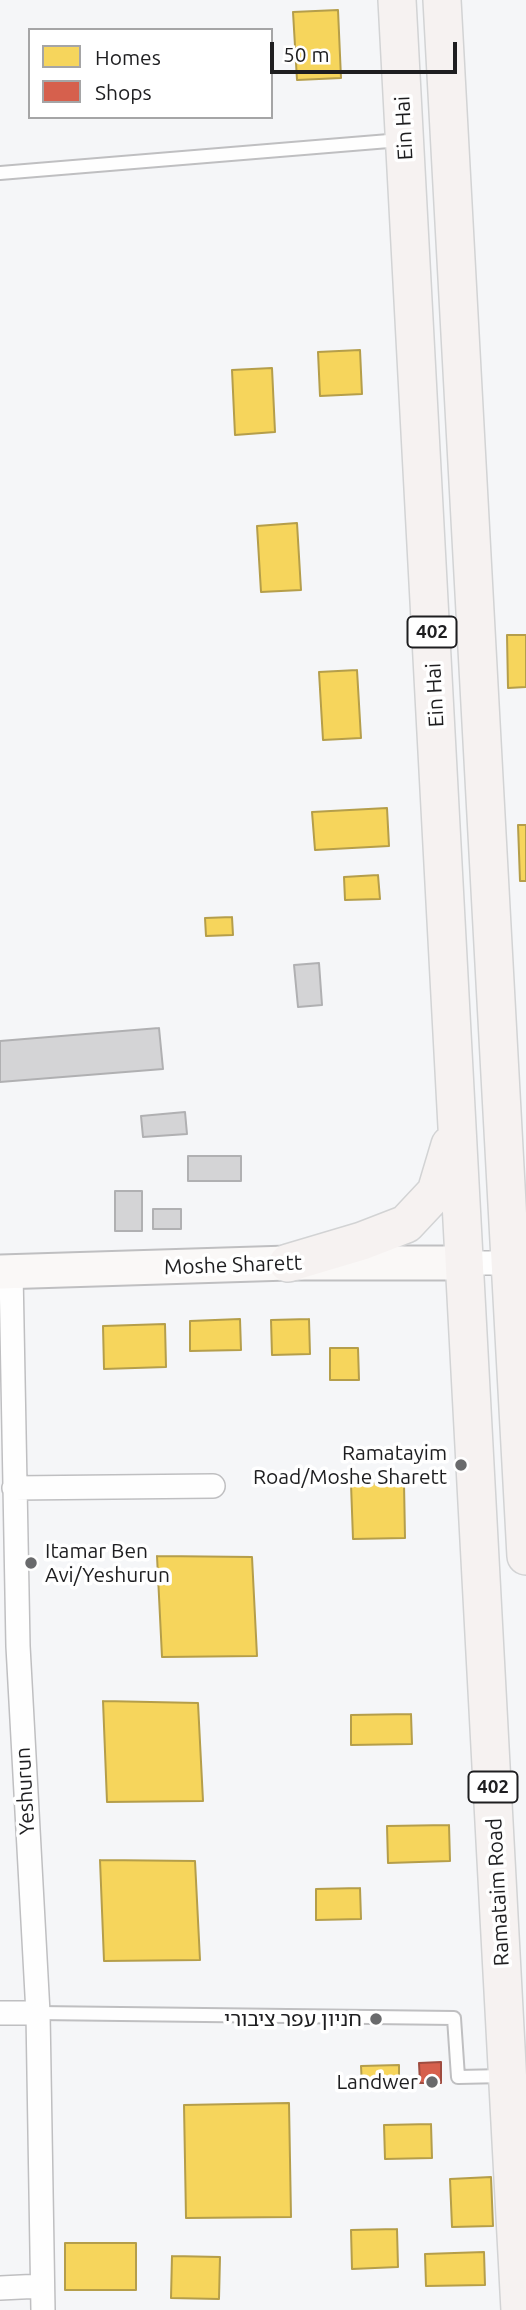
<!DOCTYPE html>
<html>
<head>
<meta charset="utf-8">
<style>
	body { margin:0 }
	#map { position:relative; width:526px; height:2310px; overflow:hidden; background:#f5f6f8; font-family:Ubuntu,sans-serif }
	canvas { display:block }
	.legend { position:absolute; left:28px; top:28px; width:245px; height:91px; box-sizing:border-box; background:#fff; border:2px solid #a5a5a6; margin:0; padding:9px 12px; list-style:none; font-size:21px; color:#1e1e20 }
	.legend li { display:flex; align-items:center; gap:14px; height:35px }
	.legend b { width:35px; border:2px solid #a5a5a6 }
	.scale { position:absolute; left:270px; top:42px; width:187px; height:32px; box-sizing:border-box; border:4px solid #1e1e20; border-top:0; padding-left:9px; font-size:21px; line-height:24px; white-space:nowrap; color:#1e1e20; -webkit-text-stroke:5px #fff; paint-order:stroke }
</style>
</head>
<body>
<div id="map">
<canvas width="526" height="2310"></canvas>
<ul class="legend">
<li><b style="height:19px;background:#f6d55c"></b>Homes</li>
<li><b style="height:19px;background:#d6604d"></b>Shops</li>
</ul>
<div class="scale">50 m</div>
</div>
<script>
const context = document.querySelector('canvas').getContext('2d');
context.lineJoin = 'round';
function fillPath(path, color) {
  context.fillStyle = color;
  context.fill(path, 'evenodd');
}
function shape(rows) {
  const path = new Path2D();
  for (const r of rows) {
    path.moveTo(r[0], r[1]);
    for (let i = 2; i < r.length; i += 2) path.lineTo(r[i], r[i + 1]);
  }
  return path;
}
function trace(path, color, width, dash) {
  context.strokeStyle = color;
  context.lineWidth = width;
  context.lineCap = dash ? 'butt' : 'round';
  context.setLineDash(dash || []);
  context.stroke(path);
}
function label(font, color, halo, rows, align = 'center') {
  context.font = font + ' Ubuntu,"Noto Sans Hebrew",sans-serif';
  context.lineWidth = 7;
  context.setLineDash([]);
  context.textBaseline = 'middle';
  context.strokeStyle = halo;
  context.fillStyle = color;
  for (const [text, x, y, turn = 0] of rows) {
    context.save();
    context.translate(x, y);
    context.rotate((+turn || 0) * Math.PI / 180);
    context.textAlign = isNaN(turn) ? turn : align;
    if (halo) context.strokeText(text, 0, 0);
    context.fillText(text, 0, 0);
    context.restore();
  }
}
const homes = shape([
	[338,10,341,78,297,80,293,12,338,10],
	[360,350,362,394,320,396,318,352,360,350],
	[272,368,275,432,235,435,232,370,272,368],
	[297,523,301,590,261,592,257,526,297,523],
	[507,635,526,635,526,687,508,688,507,635],
	[357,670,361,738,323,740,319,672,357,670],
	[387,808,389,846,315,850,312,812,387,808],
	[518,825,526,825,526,881,520,881,518,825],
	[378,875,380,899,345,900,344,877,378,875],
	[232,917,233,935,206,936,205,918,232,917],
	[240,1319,241,1350,190,1351,190,1321,240,1319],
	[309,1319,310,1354,272,1355,271,1320,309,1319],
	[165,1324,166,1367,104,1369,103,1326,165,1324],
	[330,1348,358,1348,359,1380,330,1380,330,1348],
	[404,1483,405,1538,353,1539,351,1484,404,1483],
	[157,1556,252,1557,257,1656,162,1657,157,1556],
	[103,1701,198,1703,203,1801,107,1802,103,1701],
	[411,1714,412,1744,351,1745,351,1715,411,1714],
	[449,1825,450,1861,388,1863,387,1826,449,1825],
	[100,1860,195,1861,200,1960,104,1961,100,1860],
	[360,1888,361,1919,316,1920,316,1889,360,1888],
	[399,2065,399,2085,362,2086,361,2066,399,2065],
	[289,2103,291,2217,186,2218,184,2105,289,2103],
	[431,2124,432,2158,385,2159,384,2125,431,2124],
	[491,2177,493,2226,452,2227,450,2179,491,2177],
	[397,2229,398,2267,352,2269,351,2230,397,2229],
	[65,2243,136,2243,136,2290,65,2290,65,2243],
	[484,2252,485,2285,426,2286,425,2254,484,2252],
	[172,2256,220,2257,219,2299,171,2298,172,2256]
]);
fillPath(homes, '#f6d55c');
trace(homes, '#b59e4a', 2);
const shops = shape([
	[441,2062,441,2083,420,2083,419,2063,441,2062]
]);
fillPath(shops, '#d6604d');
trace(shops, '#9f4c40', 2);
const building = shape([
	[319,963,322,1005,298,1007,294,965,319,963],
	[159,1028,163,1069,0,1082,0,1041,159,1028],
	[185,1112,187,1134,143,1137,141,1116,185,1112],
	[188,1156,241,1156,241,1181,188,1181,188,1156],
	[115,1191,142,1191,142,1231,115,1231,115,1191],
	[153,1209,181,1209,181,1229,153,1229,153,1209]
]);
fillPath(building, '#d4d4d6');
trace(building, '#b0b0b2', 2);
const lane = shape([
	[0,173,401,140],
	[38,2013,454,2018,458,2077,504,2076]
]);
const street = shape([
	[466,1263,522,1263],
	[11,1272,18,1646,38,2013,43,2310],
	[14,1488,213,1486],
	[0,2013,38,2013],
	[0,2288,42,2286]
]);
const secondary = shape([
	[0,1272,288,1263,466,1263]
]);
const primary = shape([
	[397,0,520,2310],
	[442,0,526,1556],
	[288,1263,362,1241,406,1224,436,1192,450,1145]
]);
trace(lane, '#bfbfc1', 16);
trace(street, '#bfbfc1', 26);
trace(secondary, '#bfbfc1', 37);
trace(primary, '#d2d3d4', 40);
trace(lane, '#fefefe', 12);
trace(street, '#fefefe', 23);
trace(secondary, '#faf8f7', 33);
trace(primary, '#f6f2f1', 37);
for (const [x, y, r, color] of [
	[461,1465,7,"#696a6c"],
	[31,1563,7,"#696a6c"],
	[376,2019,7,"#696a6c"],
	[432,2082,7,"#696a6c"]
]) {
  const dot = new Path2D();
  dot.arc(x, y, r, 0, 2 * Math.PI);
  context.fillStyle = color;
  context.fill(dot);
  trace(dot, '#fff', 2.5);
}
for (const [x, y, w] of [
	[432,632,49],
	[493,1787,49]
]) {
  const box = new Path2D();
  box.roundRect(x - w / 2, y - 15.5, w, 31, 5);
  context.fillStyle = '#fff';
  context.fill(box);
  trace(box, '#1e1e20', 2);
}
label('bold 19px', '#1e1e20', null, [
	["402",432,632],
	["402",493,1787]
]);
label('21px', '#1e1e20', '#fff', [
	["Ein Hai",404,128,-93],
	["Ein Hai",435,695,-93],
	["Moshe Sharett",233,1265,-2],
	["Yeshurun",25,1791,-93],
	["Ramataim Road",498,1892,-93]
]);
label('21px', '#1e1e20', '#fff', [
	["Ramatayim",447,1453],
	["Road/Moshe Sharett",447,1477],
	["Itamar Ben",45,1551,"left"],
	["Avi/Yeshurun",45,1575,"left"],
	["חניון עפר ציבורי",362,2019],
	["Landwer",418,2082]
], 'right');
</script>
</body>
</html>
